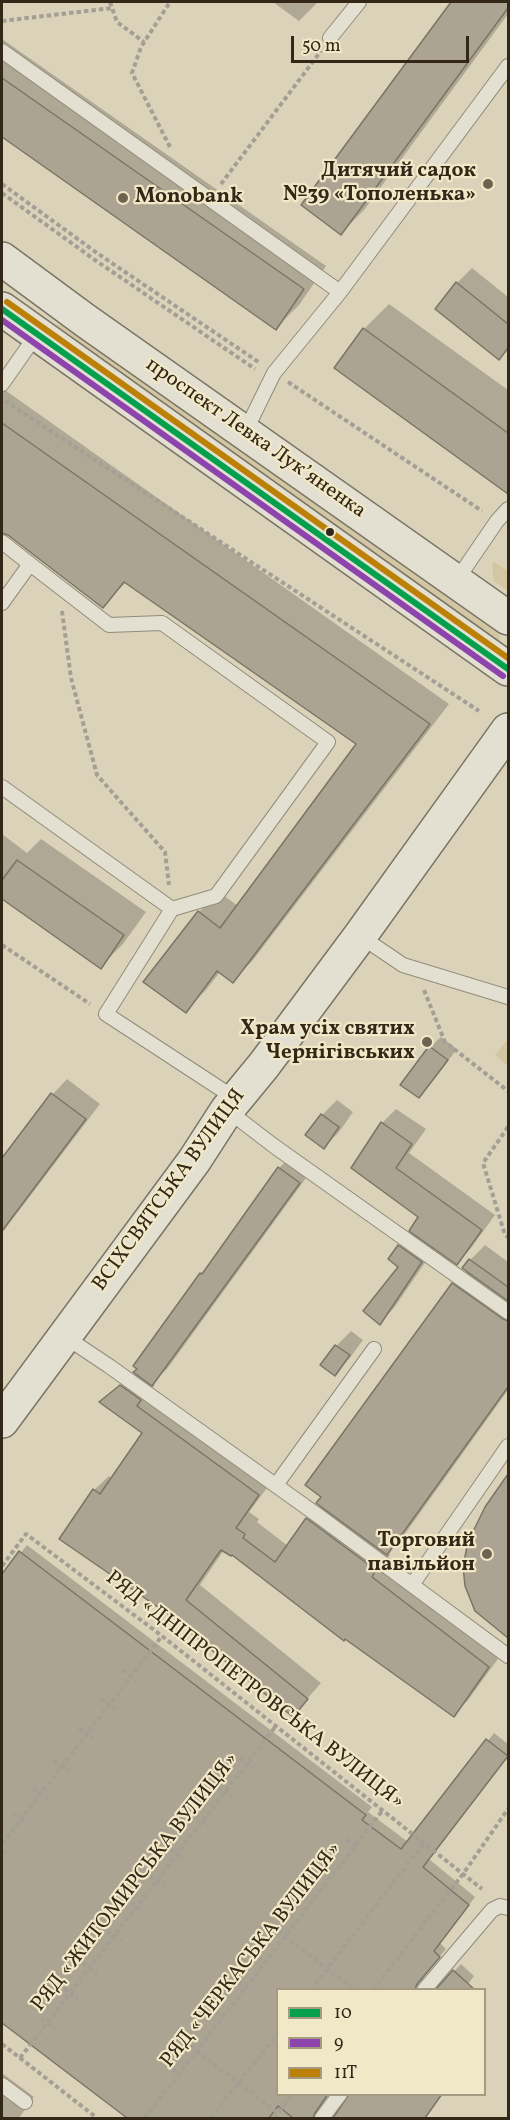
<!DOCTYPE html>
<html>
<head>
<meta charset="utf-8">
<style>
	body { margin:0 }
	#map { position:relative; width:510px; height:2120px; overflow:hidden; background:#dbd3b9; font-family:Vollkorn,serif }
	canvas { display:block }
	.frame { position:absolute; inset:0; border:3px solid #332718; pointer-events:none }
	.legend { position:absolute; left:276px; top:1988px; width:210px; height:108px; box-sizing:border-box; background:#f1e8c8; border:2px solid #a59b82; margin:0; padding:8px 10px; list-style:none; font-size:18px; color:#332718 }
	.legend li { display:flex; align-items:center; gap:12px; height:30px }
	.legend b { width:30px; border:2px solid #a59b82 }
	.scale { position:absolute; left:291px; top:36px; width:178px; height:27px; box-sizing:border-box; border:3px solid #332718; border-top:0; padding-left:8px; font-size:18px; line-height:21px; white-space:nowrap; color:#332718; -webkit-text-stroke:4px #f1e8c8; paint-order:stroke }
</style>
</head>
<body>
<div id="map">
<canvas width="510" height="2120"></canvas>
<div class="frame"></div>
<ul class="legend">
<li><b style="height:8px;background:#03a04e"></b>10</li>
<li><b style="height:8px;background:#8e44ad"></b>9</li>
<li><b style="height:8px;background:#bc8007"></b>11Т</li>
</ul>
<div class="scale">50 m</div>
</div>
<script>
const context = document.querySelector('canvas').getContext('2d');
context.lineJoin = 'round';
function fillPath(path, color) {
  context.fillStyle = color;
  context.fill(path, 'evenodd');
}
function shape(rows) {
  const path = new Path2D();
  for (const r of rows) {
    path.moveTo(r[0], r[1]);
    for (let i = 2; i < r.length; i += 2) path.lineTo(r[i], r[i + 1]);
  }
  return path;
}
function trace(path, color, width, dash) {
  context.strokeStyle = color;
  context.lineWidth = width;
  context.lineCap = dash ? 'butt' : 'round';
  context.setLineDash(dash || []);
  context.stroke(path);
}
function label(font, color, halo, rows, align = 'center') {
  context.font = font + ' Vollkorn,serif';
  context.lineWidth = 4.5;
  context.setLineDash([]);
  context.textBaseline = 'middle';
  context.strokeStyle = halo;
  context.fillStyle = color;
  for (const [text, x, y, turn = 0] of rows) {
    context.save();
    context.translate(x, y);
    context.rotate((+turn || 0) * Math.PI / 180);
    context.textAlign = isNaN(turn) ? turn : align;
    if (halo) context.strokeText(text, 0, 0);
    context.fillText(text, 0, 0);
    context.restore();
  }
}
fillPath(shape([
	[60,324,499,634,500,640,498,643,57,332,55,326],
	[494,562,508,571,508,591,494,581,492,565],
	[508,1039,508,1066,495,1055]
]), '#d2c6a3');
fillPath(shape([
	[273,2,318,2,299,21],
	[453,2,508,2,508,14,364,210,341,233,303,205],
	[2,39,326,266,299,305,276,328,2,136],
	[472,268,508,297,508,348,498,358,457,283],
	[389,304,508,390,507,491,364,329],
	[2,388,449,704,253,960,233,981,220,972,206,990,185,1011,145,982,199,912,219,892,238,906,358,744,126,582,103,606,8,534,2,531],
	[2,834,27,853,41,839,146,912,123,944,100,967,2,897],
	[441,1037,457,1049,429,1086,418,1096,430,1047],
	[67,1079,100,1104,2,1233,2,1155,4,1157,53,1094],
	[337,1100,353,1112,339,1132,324,1147,322,1115],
	[396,1109,426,1129,409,1153,495,1215,471,1248,457,1263,435,1248,394,1308,380,1323,400,1266,399,1246,413,1232,421,1217,353,1168,382,1123],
	[294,1153,314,1167,167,1369,152,1383,155,1385,150,1391,273,1480,249,1512,259,1519,257,1522,288,1546,307,1519,321,1505,453,1284,467,1270,464,1268,470,1260,485,1245,508,1262,508,1390,402,1538,388,1553,390,1555,385,1561,503,1652,468,1700,453,1715,232,1553,224,1550,200,1585,321,1683,293,1715,196,1632,94,1490,109,1476,113,1479,145,1433,102,1402,136,1372,201,1274,212,1264,279,1168],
	[351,1331,363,1340,349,1359,335,1374,336,1346],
	[508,1476,508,1632,502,1631,486,1508],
	[27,1545,372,1807,368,1812,408,1842,494,1733,508,1744,508,1756,429,1859,475,1897,440,1943,446,1949,424,1975,422,1985,426,1990,278,1990,278,2094,330,2094,319,2109,323,2118,326,2118,130,2118,2,2020,2,1576],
	[461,1964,474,1976,464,1990,437,1990],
	[2,2073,34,2097,19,2118,2,2118],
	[349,2094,443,2094,425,2118,334,2118,349,2100]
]), '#0003');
const building = shape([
	[451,2,508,2,508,8,341,235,301,205,451,2],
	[2,78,304,289,276,330,2,137,2,78],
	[456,282,508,324,508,348,499,360,435,309,456,282],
	[363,328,508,433,508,494,334,368,363,328],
	[2,423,430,724,233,983,217,971,186,1013,143,982,198,911,220,928,356,744,124,582,103,608,8,535,2,533,2,423],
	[17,860,124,935,101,969,2,899,2,880,17,860],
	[429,1046,448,1060,419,1098,400,1085,429,1046],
	[51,1093,86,1119,2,1231,2,1158,51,1093],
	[321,1114,339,1127,324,1149,305,1135,321,1114],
	[381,1122,412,1144,396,1168,482,1230,457,1265,409,1231,418,1217,351,1168,381,1122],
	[278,1167,300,1183,152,1386,133,1372,137,1369,133,1366,200,1273,202,1274,278,1167],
	[398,1245,422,1262,380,1325,363,1311,398,1267,388,1259,398,1245],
	[469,1259,508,1287,508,1301,462,1268,469,1259],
	[452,1283,503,1319,508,1321,508,1387,387,1555,316,1503,321,1497,305,1485,452,1283],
	[335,1345,350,1355,335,1376,320,1365,335,1345],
	[120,1385,141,1400,137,1406,259,1495,236,1528,245,1534,243,1538,275,1562,306,1518,376,1570,372,1577,489,1667,454,1717,345,1639,344,1641,232,1555,231,1556,221,1550,186,1600,308,1699,293,1717,192,1634,194,1632,59,1539,93,1489,100,1494,142,1433,99,1402,120,1385],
	[508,1474,508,1638,475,1611,465,1586,463,1566,468,1542,485,1507,508,1474],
	[19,1551,366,1815,362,1820,401,1849,486,1739,508,1756,423,1867,469,1905,434,1951,440,1957,417,1984,415,1989,278,1989,278,2094,328,2094,315,2113,313,2118,293,2118,278,2106,269,2118,127,2118,2,2023,2,1574,19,1551],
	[453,1970,474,1989,436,1989,453,1970],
	[349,2094,442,2094,425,2118,333,2118,349,2094]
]);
fillPath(building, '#aba492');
trace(building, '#7a7465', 1.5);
const lane = shape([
	[330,38,359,2],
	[2,51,340,292],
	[2,384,37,334],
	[245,432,274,373,340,292,508,66],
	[2,542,30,564,2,603],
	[30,564,109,625,162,623,328,742,216,896,172,909,106,1014,236,1099],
	[456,581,497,521,508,509],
	[2,787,172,909],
	[360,936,403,965,508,997],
	[227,1110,274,1146,508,1312],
	[64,1336,109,1366,320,1517,508,1656],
	[276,1485,374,1349],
	[412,1585,508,1446],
	[424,1990,492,1910,500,1906,508,1908],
	[2,2085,25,2102],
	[322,2118,340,2094]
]);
const secondary = shape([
	[2,259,86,321,508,618],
	[2,309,508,669],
	[2,1421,194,1161,227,1110,264,1065,360,936,508,730]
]);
trace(lane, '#918b7b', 16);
trace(secondary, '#7a7465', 36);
trace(shape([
	[110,2,117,22,144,42],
	[2,21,112,8],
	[170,147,132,73,141,47,170,2],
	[2,184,97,253,260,363],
	[221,184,321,51],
	[2,193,95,260,255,369],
	[288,382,482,511],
	[5,401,479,711],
	[62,611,71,678,97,775,165,852,169,885],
	[2,945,90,1004],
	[424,990,445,1042,508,1091],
	[508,1127,483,1163,505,1235,508,1237],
	[2,1566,26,1534,162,1636,482,1889],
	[123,1670,137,1681],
	[101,1699,115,1709],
	[79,1728,93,1738],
	[240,1758,253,1768],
	[54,1761,68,1771],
	[218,1787,232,1797],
	[33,1788,47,1798],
	[14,1814,27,1824],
	[196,1816,209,1826],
	[347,1839,356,1845],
	[2,1844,162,1636],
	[171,1849,184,1859],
	[2,1851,5,1853],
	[326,1867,334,1874],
	[150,1876,164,1886],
	[304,1896,312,1902],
	[131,1902,144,1912],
	[108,1931,122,1941],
	[278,1931,355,1990],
	[258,1957,265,1962],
	[83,1963,97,1974],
	[238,1982,246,1988],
	[64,1989,78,1999],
	[311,1990,423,1844],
	[373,1990,463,1874,508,1809],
	[216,2012,223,2017],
	[41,2019,55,2029],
	[2,2044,97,2118],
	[190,2046,278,2113],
	[20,2058,276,1726],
	[172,2069,179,2074],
	[145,2118,382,1811],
	[211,2118,278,2033],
	[274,2118,293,2094]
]), '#a49f94', 4, [4.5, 3]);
trace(lane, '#e3dfd1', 14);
trace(secondary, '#e3dfd1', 33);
trace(shape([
	[2,309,508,669]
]), '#03a04e', 6);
trace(shape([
	[2,320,503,676]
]), '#8e44ad', 6);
trace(shape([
	[7,302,508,658]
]), '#bc8007', 6);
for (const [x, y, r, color] of [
	[488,184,6,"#6e6350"],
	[123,198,6,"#6e6350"],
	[330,532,5,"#332718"],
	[427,1042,6,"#6e6350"],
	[487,1554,6,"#6e6350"]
]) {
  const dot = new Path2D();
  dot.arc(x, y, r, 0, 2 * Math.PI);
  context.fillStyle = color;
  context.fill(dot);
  trace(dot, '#f1e8c8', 2);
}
label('bold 21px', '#332718', '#f1e8c8', [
	["Дитячий садок",476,172],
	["№39 «Тополенька»",476,196],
	["Monobank",135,198,"left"],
	["Храм усіх святих",415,1030],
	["Чернігівських",415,1054],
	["Торговий",475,1542],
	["павільйон",475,1566]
], 'right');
label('21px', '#332718', '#f1e8c8', [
	["проспект Левка Лукʼяненка",255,439,35],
	["ВСІХСВЯТСЬКА ВУЛИЦЯ",170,1191,-54],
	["РЯД «ДНІПРОПЕТРОВСЬКА ВУЛИЦЯ»",254,1691,38],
	["РЯД «ЖИТОМИРСЬКА ВУЛИЦЯ»",136,1883,-52],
	["РЯД «ЧЕРКАСЬКА ВУЛИЦЯ»",252,1956,-52]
]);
</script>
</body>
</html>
